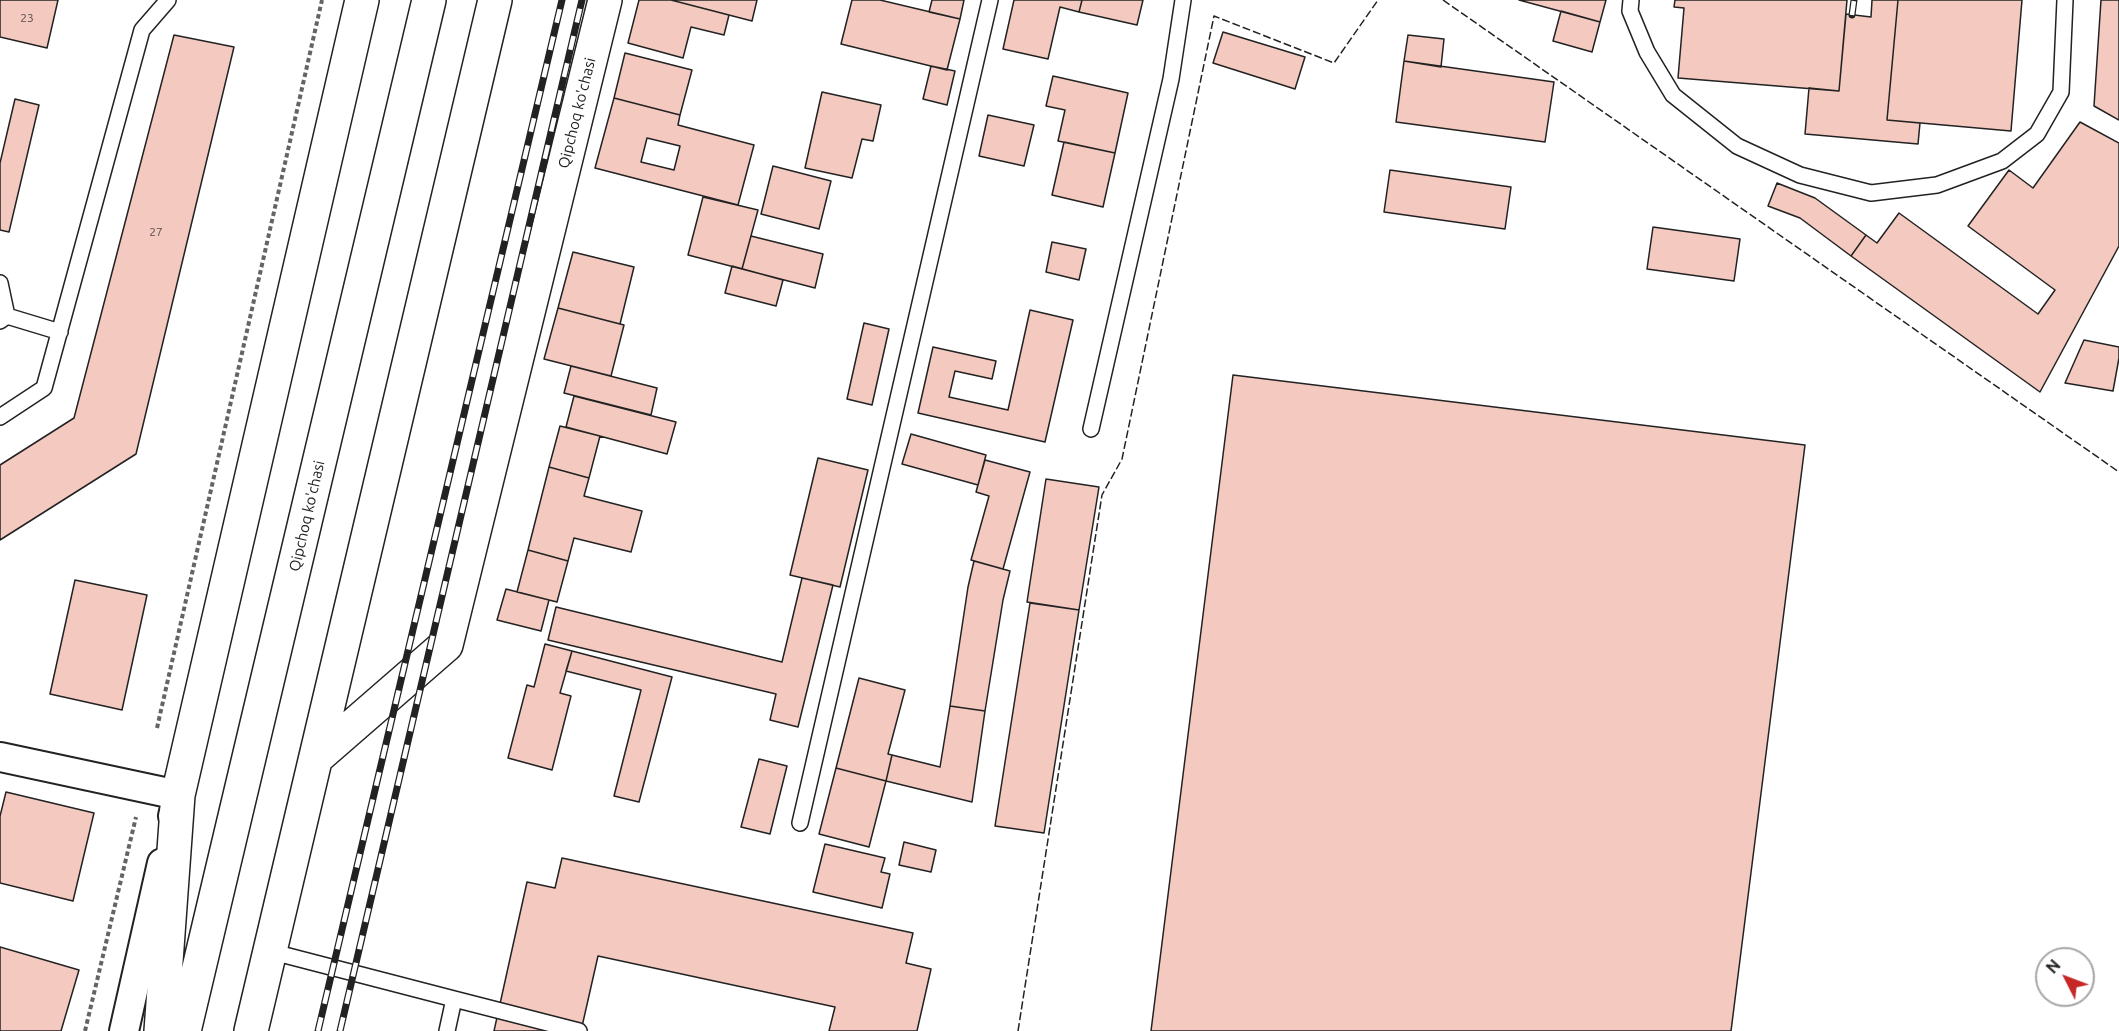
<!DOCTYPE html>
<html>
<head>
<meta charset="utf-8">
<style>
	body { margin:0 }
	#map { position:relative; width:2119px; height:1031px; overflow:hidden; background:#fff; font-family:Ubuntu,sans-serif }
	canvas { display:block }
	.north { position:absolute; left:2035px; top:947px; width:60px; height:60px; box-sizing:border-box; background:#fff; border:2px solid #a7a7a7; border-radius:50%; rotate:312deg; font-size:16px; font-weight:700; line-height:24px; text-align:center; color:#222 }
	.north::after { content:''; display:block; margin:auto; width:21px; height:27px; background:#c62828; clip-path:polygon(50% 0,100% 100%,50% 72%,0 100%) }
</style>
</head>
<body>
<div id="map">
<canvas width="2119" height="1031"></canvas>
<div class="north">N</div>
</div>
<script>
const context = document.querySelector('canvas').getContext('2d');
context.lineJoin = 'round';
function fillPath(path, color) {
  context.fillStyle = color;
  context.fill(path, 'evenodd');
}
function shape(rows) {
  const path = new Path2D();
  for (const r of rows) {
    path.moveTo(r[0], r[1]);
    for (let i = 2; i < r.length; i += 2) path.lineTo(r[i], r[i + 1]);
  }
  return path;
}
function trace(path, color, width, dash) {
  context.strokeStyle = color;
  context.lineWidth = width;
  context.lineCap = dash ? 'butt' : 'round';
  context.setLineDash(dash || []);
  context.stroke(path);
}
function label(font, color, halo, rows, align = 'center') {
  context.font = font + ' Ubuntu,sans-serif';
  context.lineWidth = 4.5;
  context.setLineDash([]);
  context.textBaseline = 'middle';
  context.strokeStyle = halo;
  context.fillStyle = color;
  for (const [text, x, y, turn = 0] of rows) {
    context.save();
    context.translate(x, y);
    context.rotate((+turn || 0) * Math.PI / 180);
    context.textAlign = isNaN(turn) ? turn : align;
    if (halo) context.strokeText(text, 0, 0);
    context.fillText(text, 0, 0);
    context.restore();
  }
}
const building = shape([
	[0,0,58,0,47,48,0,37,0,0],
	[639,0,671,0,729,15,724,35,691,27,683,58,628,43,639,0],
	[671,0,757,0,752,21,671,0],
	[852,0,880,0,960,19,947,70,841,44,852,0],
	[932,0,964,0,960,19,929,12,932,0],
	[1014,0,1082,0,1079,12,1060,7,1048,59,1003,49,1014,0],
	[1082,0,1143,0,1137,25,1079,12,1082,0],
	[1519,0,1606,0,1600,22,1519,0],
	[1675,0,1847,0,1839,91,1678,78,1684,8,1674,7,1675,0],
	[1872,0,1898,0,1887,120,1920,123,1918,144,1805,134,1809,88,1839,91,1846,14,1871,17,1872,0],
	[1898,0,2022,0,2011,131,1887,120,1898,0],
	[2101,0,2119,0,2119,120,2094,106,2101,0],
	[1561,11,1600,22,1592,52,1553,41,1561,11],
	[1223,32,1305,57,1295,89,1213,63,1223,32],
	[174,35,234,47,136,454,0,540,0,465,74,418,174,35],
	[1408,35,1444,39,1441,67,1404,61,1408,35],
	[625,53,692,70,680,115,614,98,625,53],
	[1404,61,1554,82,1545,142,1396,122,1404,61],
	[931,66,955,71,947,105,923,99,931,66],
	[1053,76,1128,93,1115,153,1058,141,1065,110,1046,106,1053,76],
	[822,92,881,105,873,141,862,139,852,178,805,168,822,92],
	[614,98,680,115,678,125,754,145,738,205,595,168,614,98],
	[647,138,680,146,674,170,641,162,647,138],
	[15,99,39,105,9,232,0,230,0,163,15,99],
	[988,115,1034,125,1024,166,979,156,988,115],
	[2080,122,2119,143,2119,246,2040,392,1851,256,1866,235,1877,243,1899,213,2038,314,2055,290,1968,226,2009,170,2033,188,2080,122],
	[1064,142,1115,153,1103,207,1052,195,1064,142],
	[773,166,831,181,819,229,761,214,773,166],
	[1390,170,1511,187,1505,229,1384,212,1390,170],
	[1777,183,1815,198,1866,235,1851,256,1800,218,1768,206,1777,183],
	[703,197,758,210,742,269,688,255,703,197],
	[1653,227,1740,239,1734,281,1647,269,1653,227],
	[751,236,823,254,815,288,742,269,751,236],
	[1052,242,1086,249,1079,280,1046,272,1052,242],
	[573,252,634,267,620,324,558,308,573,252],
	[732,266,783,280,776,306,725,293,732,266],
	[558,308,624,325,611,376,544,359,558,308],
	[1030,310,1073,320,1045,442,918,413,933,347,996,361,992,379,955,371,949,397,1008,410,1030,310],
	[864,323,889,329,872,405,847,399,864,323],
	[2084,340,2119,347,2119,358,2113,391,2065,383,2084,340],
	[571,366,657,388,651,415,564,393,571,366],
	[1233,375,1805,445,1731,1031,1151,1031,1233,375],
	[574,396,676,422,667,454,566,427,574,396],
	[560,426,600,436,589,478,549,467,560,426],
	[911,434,986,455,978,485,902,464,911,434],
	[818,458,868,470,840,587,790,575,818,458],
	[985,460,1030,472,1003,569,971,560,989,496,976,492,985,460],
	[549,467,589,478,584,496,642,511,631,552,574,538,568,561,528,550,549,467],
	[1046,479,1099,487,1079,610,1027,602,1046,479],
	[528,550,568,561,557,602,517,592,528,550],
	[974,561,1010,571,1003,600,985,711,950,706,968,587,974,561],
	[802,578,833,585,798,727,770,720,776,694,548,640,556,607,782,662,802,578],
	[75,580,147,595,122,710,50,694,75,580],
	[506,589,549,600,541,631,497,620,506,589],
	[1030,603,1079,610,1044,833,995,826,1030,603],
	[545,644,572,651,560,693,571,696,552,770,508,758,527,685,534,687,545,644],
	[572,651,672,677,639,802,614,796,641,690,566,671,572,651],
	[859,678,905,690,888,754,892,755,886,781,836,768,859,678],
	[950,706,985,711,972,802,886,781,892,755,940,767,950,706],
	[759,759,787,766,770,834,741,827,759,759],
	[836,768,886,781,869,847,819,834,836,768],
	[6,792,94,813,73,901,0,883,0,816,6,792],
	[904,842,936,850,931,872,899,865,904,842],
	[825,844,885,858,881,872,890,874,882,908,813,892,825,844],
	[562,858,913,933,906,963,931,969,917,1031,829,1031,835,1007,598,956,581,1031,494,1031,527,882,555,888,562,858],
	[0,947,79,970,61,1031,0,1031,0,947]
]);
fillPath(building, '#f3c9c0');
trace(building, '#222', 1.5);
const lane = shape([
	[1631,0,1630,11,1647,52,1673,95,1737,146,1800,175,1871,193,1937,185,2002,161,2037,134,2061,92,2065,0],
	[0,283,7,316],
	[0,321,7,316,60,332],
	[0,417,44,388,142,30,168,0],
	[1091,429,1171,79,1183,0],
	[800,823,990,0],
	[269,951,454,999,447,1031],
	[454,999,579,1031]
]);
const street = shape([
	[0,757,178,795,173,816],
	[124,1031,162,863]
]);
const primary = shape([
	[316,758,446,645,605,0],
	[161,1031,178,795,362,0],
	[184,1031,429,0],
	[251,1031,495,0]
]);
trace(lane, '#222', 18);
trace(street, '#222', 32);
trace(primary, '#222', 36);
trace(shape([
	[157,728,322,0],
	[85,1031,136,817]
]), '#646464', 4, [4.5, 3]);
trace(lane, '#fff', 15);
trace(street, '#fff', 28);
trace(primary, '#fff', 33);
const rail = shape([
	[1852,15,1854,0],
	[318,1031,562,0],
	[340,1031,582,0]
]);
trace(rail, '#222', 7);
trace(rail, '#fff', 4.5, [14]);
trace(shape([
	[1443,0,2119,472],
	[1018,1031,1102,495,1122,459,1214,16,1334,63,1378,0]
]), '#222', 1.5, [8, 3]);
label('12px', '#564c4a', null, [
	["23",27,18],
	["27",156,232]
]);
label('15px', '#222', '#fff', [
	["Qipchoq ko'chasi",577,113,-76],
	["Qipchoq ko'chasi",307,516,-77]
]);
</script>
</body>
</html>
